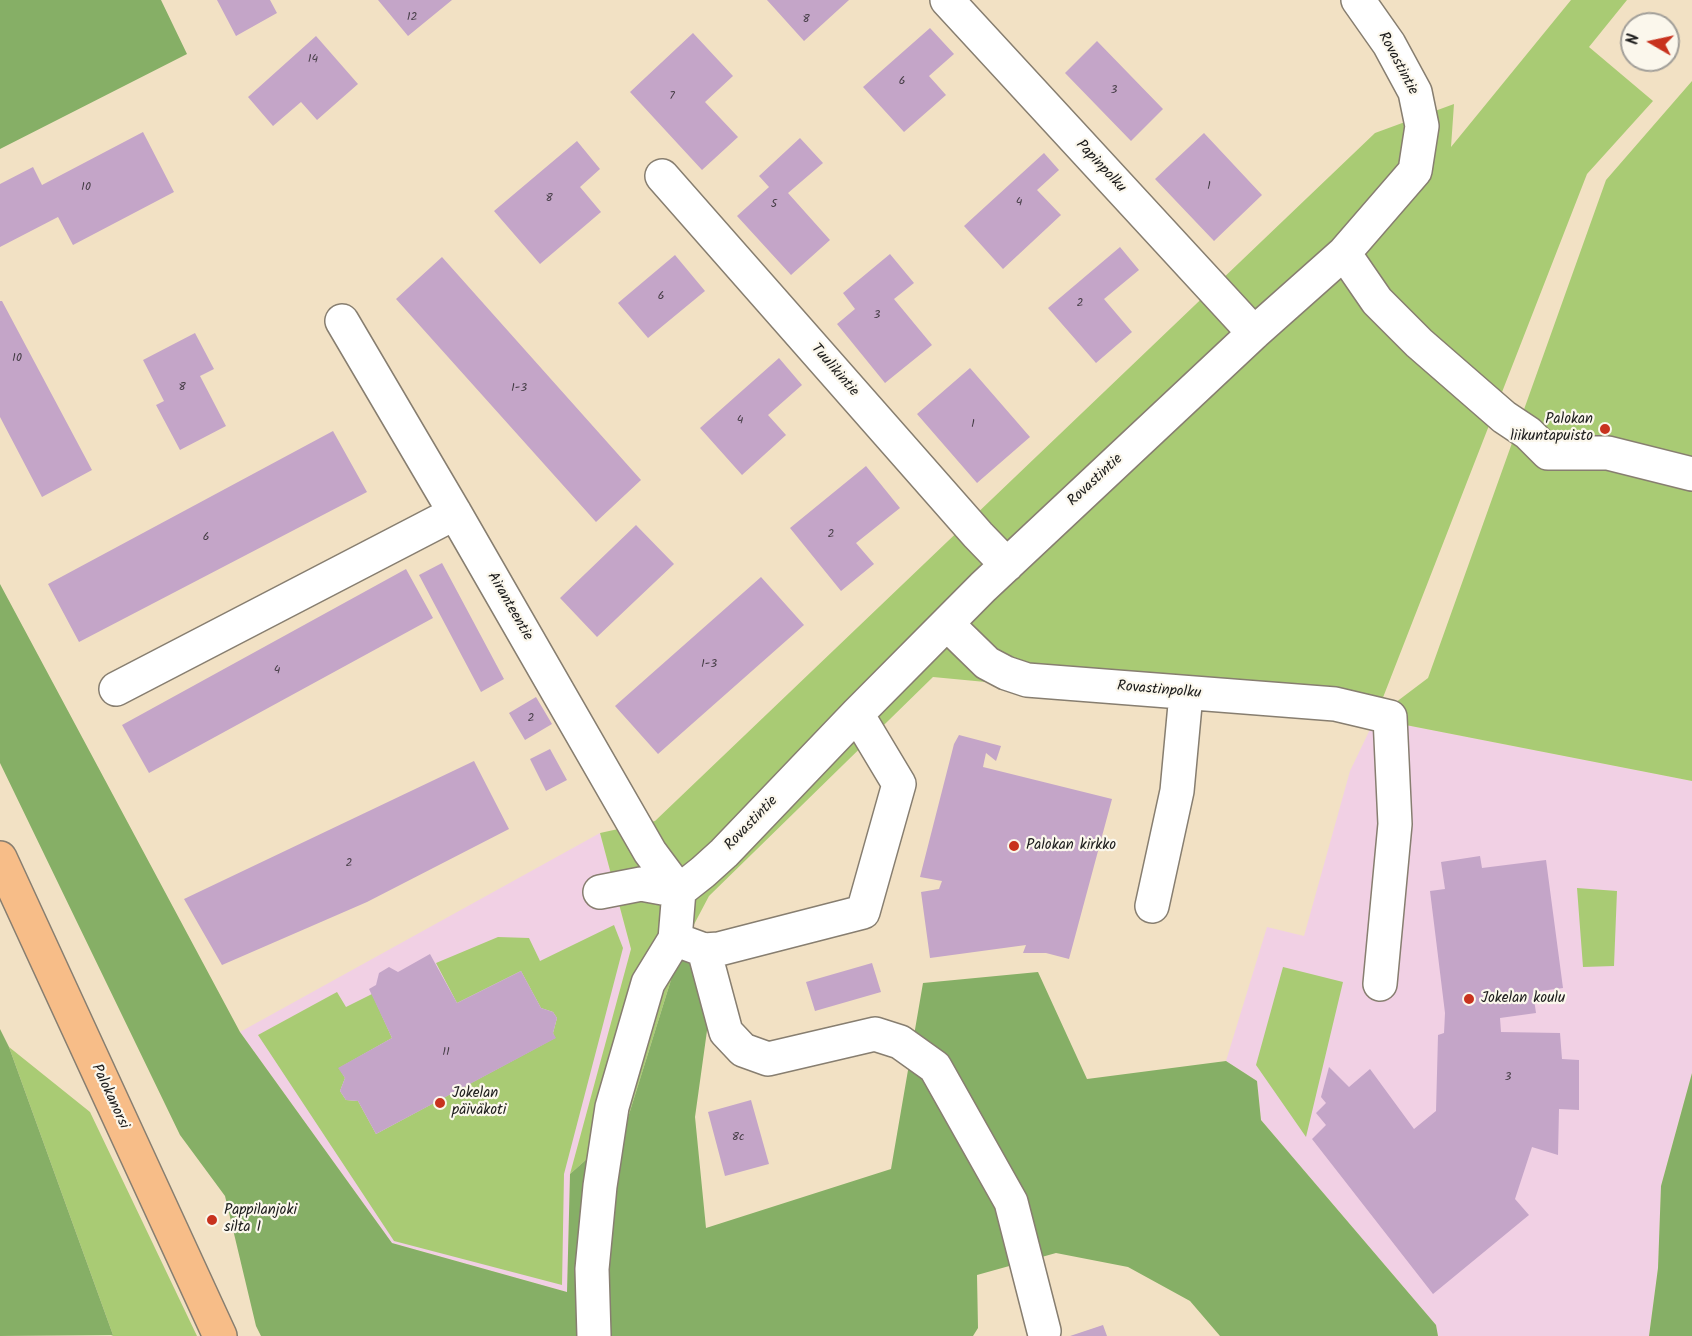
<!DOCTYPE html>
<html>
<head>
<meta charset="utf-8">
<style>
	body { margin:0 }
	#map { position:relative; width:1692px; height:1336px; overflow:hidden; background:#f2e1c4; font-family:Kalam,sans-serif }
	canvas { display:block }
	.north { position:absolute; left:1620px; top:12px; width:60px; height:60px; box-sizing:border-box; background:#fbf7ec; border:2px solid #a29f99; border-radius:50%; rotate:279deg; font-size:16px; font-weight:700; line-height:24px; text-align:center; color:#1c1c1c }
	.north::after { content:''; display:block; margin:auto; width:21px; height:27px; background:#c8321e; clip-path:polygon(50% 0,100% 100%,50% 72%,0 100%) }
</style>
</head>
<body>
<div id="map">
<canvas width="1692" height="1336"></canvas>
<div class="north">N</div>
</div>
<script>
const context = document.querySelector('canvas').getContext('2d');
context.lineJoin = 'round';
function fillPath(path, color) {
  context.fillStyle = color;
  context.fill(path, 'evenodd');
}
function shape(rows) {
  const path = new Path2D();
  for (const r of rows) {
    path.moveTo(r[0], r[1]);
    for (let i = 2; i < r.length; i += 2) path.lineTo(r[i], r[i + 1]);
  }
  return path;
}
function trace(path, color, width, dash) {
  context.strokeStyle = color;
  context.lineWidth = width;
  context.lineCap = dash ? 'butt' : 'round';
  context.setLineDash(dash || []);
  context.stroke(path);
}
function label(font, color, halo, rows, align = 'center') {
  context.font = font + ' Kalam,sans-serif';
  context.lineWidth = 4.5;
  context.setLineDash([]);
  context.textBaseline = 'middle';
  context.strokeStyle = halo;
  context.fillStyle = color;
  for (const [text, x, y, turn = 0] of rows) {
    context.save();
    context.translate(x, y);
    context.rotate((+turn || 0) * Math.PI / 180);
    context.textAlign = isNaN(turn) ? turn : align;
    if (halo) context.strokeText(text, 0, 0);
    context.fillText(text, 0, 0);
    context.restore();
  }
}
fillPath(shape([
	[1375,719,1692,781,1692,1073,1661,1186,1658,1268,1649,1336,1438,1336,1436,1325,1261,1120,1257,1081,1226,1061,1267,927,1304,936,1350,771],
	[600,833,631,949,570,1174,567,1292,392,1243,240,1032]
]), '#f1d0e4');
fillPath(shape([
	[1571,0,1627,0,1589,47,1653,101,1587,174,1375,718,1428,678,1606,180,1692,81,1692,781,1375,719,933,677,709,896,680,951,626,1124,570,1174,631,949,600,833,655,821,1375,133,1454,104,1451,147],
	[1577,888,1617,891,1614,966,1583,967],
	[614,925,623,948,564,1174,562,1285,394,1241,258,1035,337,992,346,1007,372,994,392,1038,339,1068,345,1078,340,1091,346,1100,358,1101,376,1134,555,1038,553,1033,557,1018,553,1012,541,1008,521,971,457,1003,436,963,498,937,529,938,540,961],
	[1283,967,1343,982,1306,1137,1256,1065],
	[9,1047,90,1112,197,1336,111,1336,113,1335]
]), '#a9cb74');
fillPath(shape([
	[0,0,161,0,187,54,0,149],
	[0,584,240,1032,392,1243,567,1292,570,1174,626,1124,680,951,698,956,711,1002,695,1117,706,1228,891,1169,923,983,1038,972,1087,1079,1226,1061,1257,1081,1261,1120,1436,1325,1438,1336,1220,1336,1190,1301,1128,1267,1056,1253,977,1275,978,1328,973,1336,261,1336,256,1326,225,1196,180,1135,0,763],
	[0,1029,9,1047,113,1335,0,1336],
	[1692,1073,1692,1336,1649,1336,1658,1268,1661,1186]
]), '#86af66');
fillPath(shape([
	[217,0,270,0,277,13,236,36],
	[378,0,452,0,408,36],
	[767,0,849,0,804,41],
	[930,28,954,54,929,76,946,95,904,132,863,87],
	[693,33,733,76,705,102,738,137,702,170,630,92],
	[316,36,358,84,317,120,301,102,273,126,248,97],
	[1097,41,1163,109,1131,141,1065,73],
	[143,132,174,192,73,245,58,217,0,247,0,184,33,167,42,185],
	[1204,133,1262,195,1214,241,1155,179],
	[800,138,823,163,788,193,830,240,791,275,737,216,769,187,759,176],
	[577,141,600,169,580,187,601,212,540,264,494,211],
	[1044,153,1059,170,1037,190,1061,215,1003,269,964,226],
	[1120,247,1139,270,1104,299,1132,332,1096,363,1048,308],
	[890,254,914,283,894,299,932,345,885,383,837,324,855,309,843,293],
	[675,255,705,291,648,338,618,303],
	[442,257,641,480,596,522,396,299],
	[0,301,2,301,92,470,42,497,0,417],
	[195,333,214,369,200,376,226,426,180,450,156,405,164,401,143,360],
	[779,358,802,385,768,415,786,435,742,475,700,428],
	[970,368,1030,437,977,483,917,414],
	[333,431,367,492,79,642,48,584],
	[866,466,900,508,856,543,874,564,841,591,790,528],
	[636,525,674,564,597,637,560,598],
	[442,563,504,679,481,692,419,575],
	[406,569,433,618,149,773,122,725],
	[761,577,804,625,658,754,615,706],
	[536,697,552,724,525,740,509,713],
	[959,735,1001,746,996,761,986,753,983,767,1112,799,1069,959,1046,953,1023,953,1026,945,930,958,921,892,939,889,942,881,920,877,954,744],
	[550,749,567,780,546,791,530,759],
	[474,761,509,829,367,902,222,965,184,899],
	[1480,856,1482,868,1546,860,1563,988,1533,992,1536,1013,1500,1018,1501,1032,1560,1033,1562,1059,1579,1060,1579,1110,1559,1109,1558,1155,1532,1147,1515,1199,1529,1215,1433,1294,1312,1139,1326,1125,1316,1113,1326,1103,1321,1097,1329,1067,1349,1087,1370,1069,1414,1129,1436,1111,1438,1035,1444,1033,1445,1013,1430,891,1445,889,1441,862],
	[430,954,457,1003,521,971,541,1008,553,1012,557,1018,553,1033,556,1038,376,1134,358,1101,346,1100,340,1091,345,1078,338,1068,392,1038,369,989,376,985,379,973,389,967,398,972],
	[872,963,881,992,815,1011,806,982],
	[751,1100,769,1164,725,1176,708,1112],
	[1103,1325,1107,1336,1070,1336]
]), '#c4a5c8');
const minor = shape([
	[947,0,1254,333],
	[662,176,978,535,1007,565],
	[1344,253,1377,301,1419,343,1504,417,1528,433,1548,453,1608,453,1692,474],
	[342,321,455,513,650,852,679,891],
	[947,624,987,663,1006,673,1027,680,1335,704,1390,717,1395,824,1380,984],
	[116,689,455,513],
	[600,892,641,884,679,891],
	[1152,906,1177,791,1186,694],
	[685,943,704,950,719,949,863,912,899,784,857,714],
	[704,950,726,1032,743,1050,768,1059,875,1034,900,1042,935,1067,1011,1202,1044,1331],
	[594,1336,592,1269,600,1186,612,1107,648,983,675,939,679,891,703,872,724,853,857,714,983,587,1254,333,1344,253,1415,171,1422,126,1415,92,1389,44,1358,0]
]);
const major = shape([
	[0,858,220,1336]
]);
trace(minor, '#877e70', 36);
trace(major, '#877e70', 36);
trace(minor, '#fff', 33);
trace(major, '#f7bd88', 33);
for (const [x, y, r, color] of [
	[1605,429,6,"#c8321e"],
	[1014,846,6,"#c8321e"],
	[1469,999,6,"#c8321e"],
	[440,1103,6,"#c8321e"],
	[212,1220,6,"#c8321e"]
]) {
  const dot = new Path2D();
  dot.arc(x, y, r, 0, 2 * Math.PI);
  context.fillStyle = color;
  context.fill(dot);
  trace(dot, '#fbf7ec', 2);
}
label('12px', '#463e47', null, [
	["12",412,18],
	["8",806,20],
	["14",313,60],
	["6",902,82],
	["3",1114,91],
	["7",672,97],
	["1",1209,187],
	["10",86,188],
	["8",549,199],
	["4",1019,203],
	["5",774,205],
	["6",661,297],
	["2",1080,304],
	["3",877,316],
	["10",17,359],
	["8",182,388],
	["1-3",519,389],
	["4",740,421],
	["1",973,425],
	["2",831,535],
	["6",206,538],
	["1-3",709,665],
	["4",277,671],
	["2",531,719],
	["2",349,864],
	["11",446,1053],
	["3",1508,1078],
	["8c",738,1138]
]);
label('15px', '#1c1c1c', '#fbf7ec', [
	["Rovastintie",1397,64,62],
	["Papinpolku",1100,167,47],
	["Tuulikintie",834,371,49],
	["Rovastintie",1096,481,-43],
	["Airanteentie",509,607,60],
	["Rovastinpolku",1159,691,5],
	["Rovastintie",752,824,-46],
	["Palokanorsi",109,1097,65]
]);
label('15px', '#1c1c1c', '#fbf7ec', [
	["Palokan",1593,420,"right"],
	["liikuntapuisto",1593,437,"right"],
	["Palokan kirkko",1026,846],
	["Jokelan koulu",1481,999],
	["Jokelan",452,1094],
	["päiväkoti",452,1111],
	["Pappilanjoki",224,1211],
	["silta I",224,1228]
], 'left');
</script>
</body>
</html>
